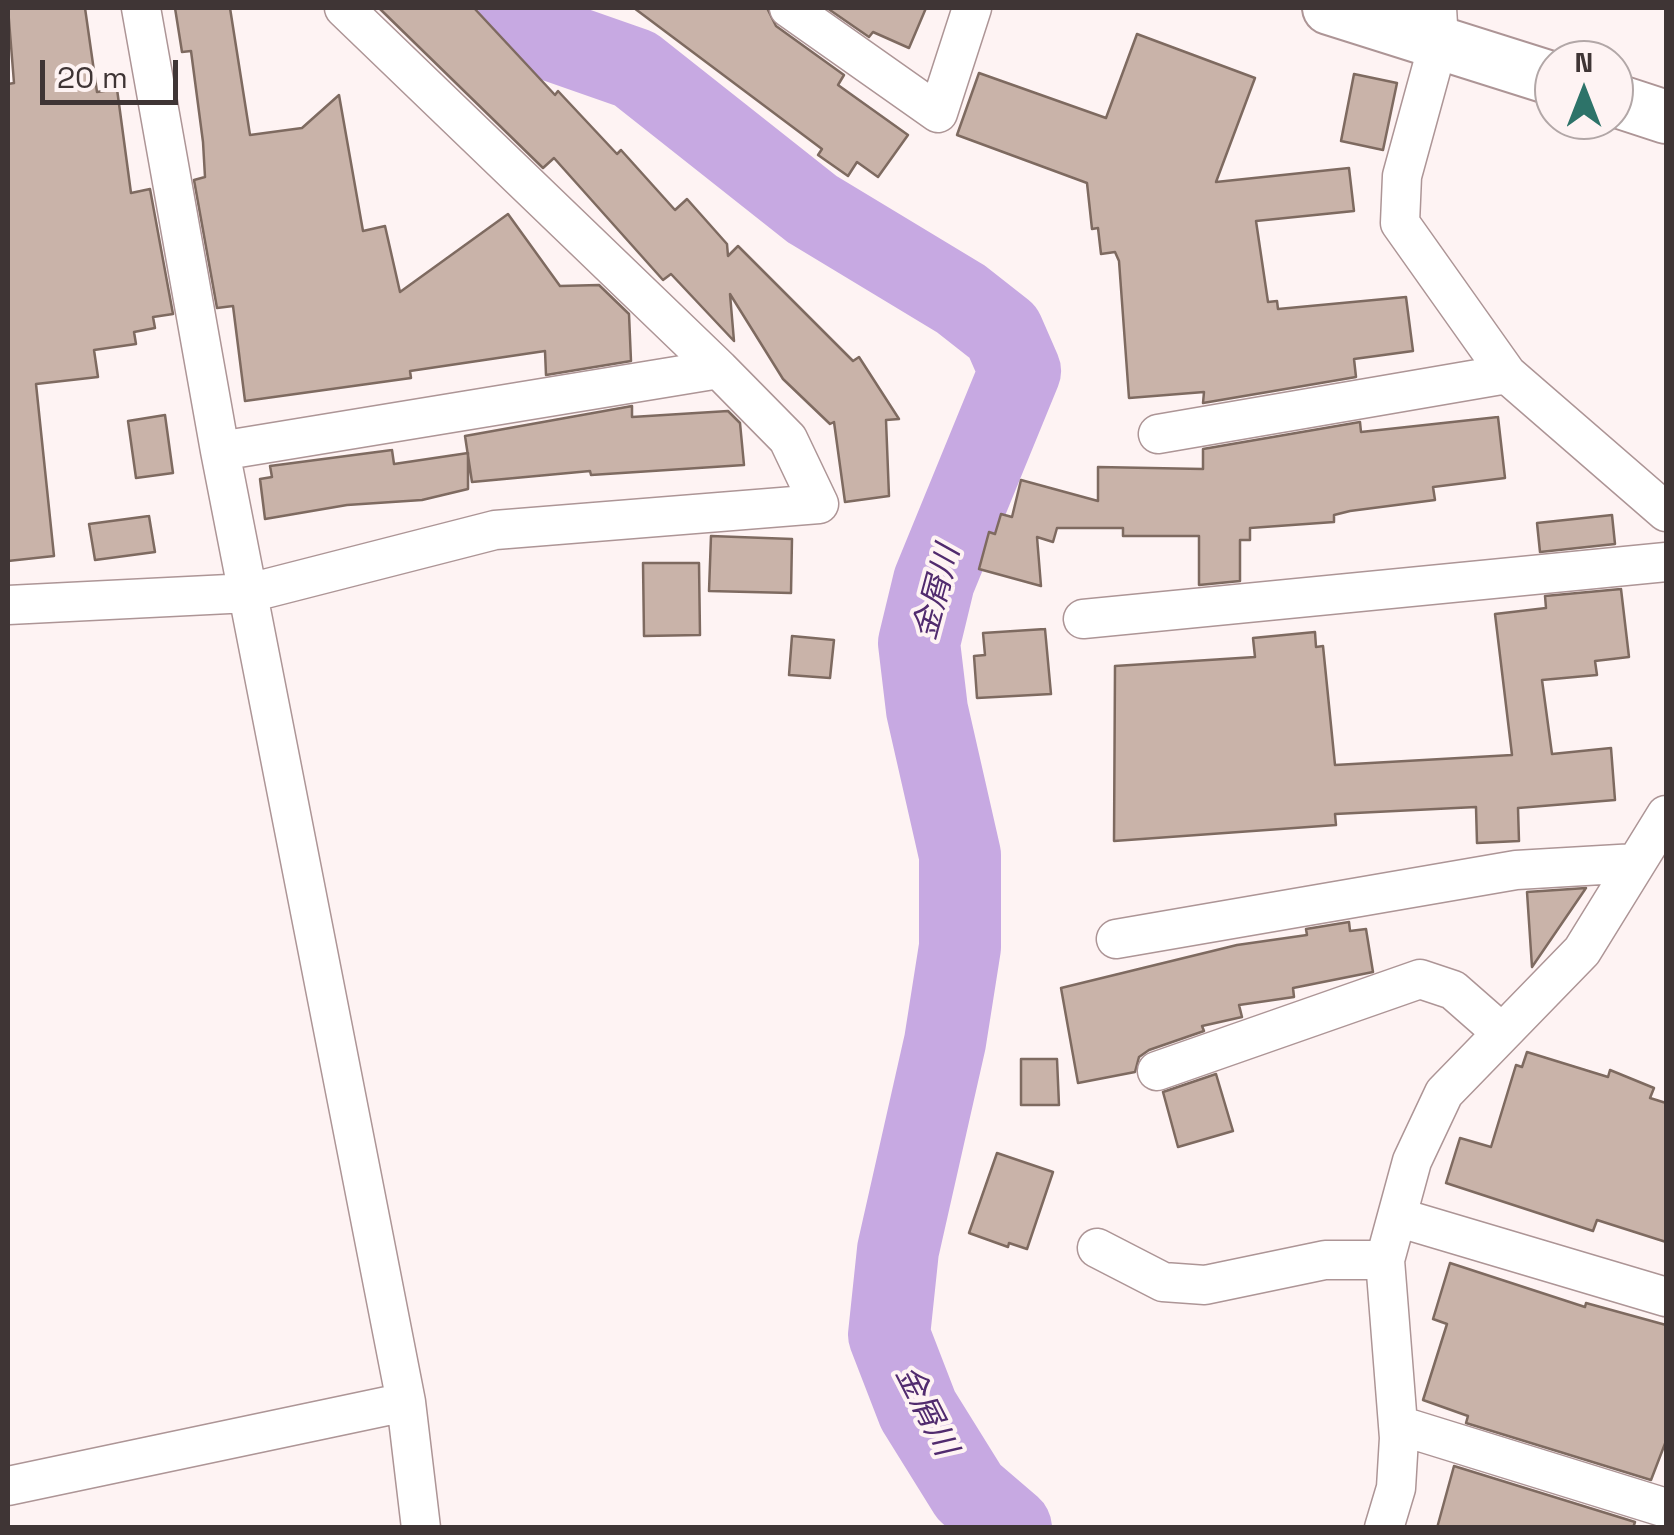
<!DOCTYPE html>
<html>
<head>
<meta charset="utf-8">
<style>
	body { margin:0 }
	#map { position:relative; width:1674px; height:1535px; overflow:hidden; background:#fef3f3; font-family:"Space Grotesk",sans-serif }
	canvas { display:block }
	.frame { position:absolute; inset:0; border:10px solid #3f3535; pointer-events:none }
	.north { position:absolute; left:1534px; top:40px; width:100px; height:100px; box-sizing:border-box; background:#fef3f3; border:2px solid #b2a7a7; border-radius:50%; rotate:0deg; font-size:28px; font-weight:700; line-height:40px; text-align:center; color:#3f3535 }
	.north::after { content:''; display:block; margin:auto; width:35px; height:45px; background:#2d7369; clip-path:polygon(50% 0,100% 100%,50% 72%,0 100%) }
	.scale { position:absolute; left:40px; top:60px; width:138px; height:45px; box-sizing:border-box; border:5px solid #3f3535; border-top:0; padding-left:12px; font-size:30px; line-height:35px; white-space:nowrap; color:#3f3535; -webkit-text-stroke:8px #fef3f3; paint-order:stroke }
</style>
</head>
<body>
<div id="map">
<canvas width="1674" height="1535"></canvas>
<div class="frame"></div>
<div class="north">N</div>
<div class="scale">20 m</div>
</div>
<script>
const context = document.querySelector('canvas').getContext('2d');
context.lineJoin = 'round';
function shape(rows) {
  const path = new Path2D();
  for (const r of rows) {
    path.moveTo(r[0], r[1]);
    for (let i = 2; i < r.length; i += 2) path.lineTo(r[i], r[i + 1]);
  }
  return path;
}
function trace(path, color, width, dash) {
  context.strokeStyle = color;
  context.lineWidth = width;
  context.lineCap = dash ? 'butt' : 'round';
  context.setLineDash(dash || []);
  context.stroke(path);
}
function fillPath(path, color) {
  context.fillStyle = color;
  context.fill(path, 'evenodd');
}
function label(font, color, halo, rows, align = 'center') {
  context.font = font + ' "Space Grotesk","Noto Sans JP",sans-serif';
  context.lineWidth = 8;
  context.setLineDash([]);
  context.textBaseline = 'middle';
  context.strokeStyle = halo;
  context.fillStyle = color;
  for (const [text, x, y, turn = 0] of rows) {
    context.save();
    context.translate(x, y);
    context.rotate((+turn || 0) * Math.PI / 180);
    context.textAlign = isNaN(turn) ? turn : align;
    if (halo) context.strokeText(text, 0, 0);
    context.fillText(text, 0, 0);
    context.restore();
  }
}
trace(shape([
	[519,8,555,41,635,69,812,209,961,299,1003,332,1020,371,934,581,919,643,927,710,960,855,960,947,945,1042,898,1250,889,1335,918,1410,969,1492,1011,1528]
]), '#c7a9e2', 82);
const building = shape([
	[8,8,85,8,97,92,117,89,131,193,150,189,173,314,153,317,155,328,134,332,136,344,94,350,98,377,36,384,54,556,8,561,8,84,14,83,8,8],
	[175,8,230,8,250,135,302,128,339,95,363,231,385,226,400,292,508,214,560,286,599,285,629,314,631,361,546,375,545,351,410,371,411,378,245,401,233,306,217,308,194,180,205,177,203,142,191,51,182,52,175,8],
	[379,8,474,8,555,95,558,91,617,154,621,150,675,210,687,199,727,244,728,256,738,246,853,361,859,357,899,419,886,420,889,496,845,502,834,422,830,424,783,379,730,294,734,341,671,274,663,280,554,158,543,168,379,8],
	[634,8,767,8,776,26,844,75,838,85,908,135,878,177,857,162,848,176,818,155,822,149,634,8],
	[827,8,926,8,909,48,873,32,869,37,827,8],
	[1137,34,1255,78,1216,182,1349,168,1354,211,1256,221,1268,302,1277,301,1278,309,1406,297,1413,351,1354,359,1356,377,1203,403,1204,392,1129,398,1119,261,1115,252,1101,254,1098,228,1092,229,1087,183,957,135,979,73,1106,118,1137,34],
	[1354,74,1397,83,1383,150,1341,141,1354,74],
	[632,406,632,417,728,411,740,423,744,465,591,475,590,471,472,482,465,436,632,406],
	[165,415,173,473,136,478,128,421,165,415],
	[1498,417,1505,478,1433,487,1435,500,1350,511,1334,515,1334,522,1250,528,1250,540,1240,540,1240,581,1199,585,1199,536,1123,536,1123,528,1057,528,1053,542,1037,537,1041,586,979,569,989,532,995,534,1001,514,1012,517,1021,480,1098,501,1098,467,1203,469,1203,449,1360,422,1361,432,1498,417],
	[392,450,394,464,468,453,468,489,422,500,347,505,265,519,260,479,272,477,270,466,392,450],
	[1612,515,1615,544,1540,552,1537,523,1612,515],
	[149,516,155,552,95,560,89,524,149,516],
	[711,536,792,539,791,593,709,591,711,536],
	[643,563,699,563,700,635,644,636,643,563],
	[1621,589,1629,657,1595,661,1597,675,1542,680,1552,754,1611,748,1615,800,1518,808,1519,841,1477,843,1476,807,1335,814,1336,825,1114,841,1115,666,1255,657,1253,638,1315,632,1316,647,1323,646,1335,765,1512,755,1495,614,1546,608,1545,596,1621,589],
	[1045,629,1051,694,977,698,974,656,985,655,983,633,1045,629],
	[792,636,834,640,830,678,789,675,792,636],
	[1586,888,1532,967,1527,892,1586,888],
	[1349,922,1350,931,1366,929,1373,972,1293,988,1294,997,1239,1005,1242,1017,1202,1026,1204,1031,1149,1050,1139,1057,1135,1072,1078,1083,1061,988,1237,945,1307,935,1306,929,1349,922],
	[1527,1052,1608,1077,1610,1070,1654,1088,1650,1098,1666,1103,1666,1242,1597,1220,1593,1231,1446,1183,1460,1138,1491,1147,1516,1065,1522,1067,1527,1052],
	[1021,1059,1057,1059,1059,1105,1021,1105,1021,1059],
	[1216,1074,1233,1131,1178,1147,1163,1092,1216,1074],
	[997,1153,1053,1172,1027,1249,1009,1243,1008,1247,969,1233,997,1153],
	[1450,1263,1585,1307,1586,1303,1666,1325,1666,1441,1651,1480,1466,1423,1468,1416,1423,1400,1447,1324,1433,1319,1450,1263],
	[1454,1466,1635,1522,1633,1528,1437,1528,1454,1466]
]);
fillPath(building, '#c9b3a9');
trace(building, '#7e6a60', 2.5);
const street = shape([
	[141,8,220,451,406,1402,421,1528],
	[344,8,719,369],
	[789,8,938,113,972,8],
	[1437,8,1439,41,1402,176,1400,223,1507,374,1666,512],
	[1158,434,1507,374],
	[8,605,249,593,495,530,819,504,788,439,719,369,220,451],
	[1083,619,1666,562],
	[1116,939,1516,870,1636,863],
	[1157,1071,1420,979,1453,990,1502,1033],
	[1397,1217,1666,1297],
	[1097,1248,1163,1282,1205,1285,1325,1260,1385,1260],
	[1398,1425,1666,1508],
	[8,1486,406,1402],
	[1384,1528,1396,1488,1399,1438,1385,1260,1412,1161,1444,1093,1582,951,1666,815]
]);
const secondary = shape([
	[1329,8,1554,79],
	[1614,100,1666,117]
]);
trace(street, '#ad9596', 41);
trace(secondary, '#ad9596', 56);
trace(street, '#fff', 38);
trace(secondary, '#fff', 52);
label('italic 32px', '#512b6e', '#fef3f3', [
	["金屑川",938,593,-75],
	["金屑川",925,1411,63]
]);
</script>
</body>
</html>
